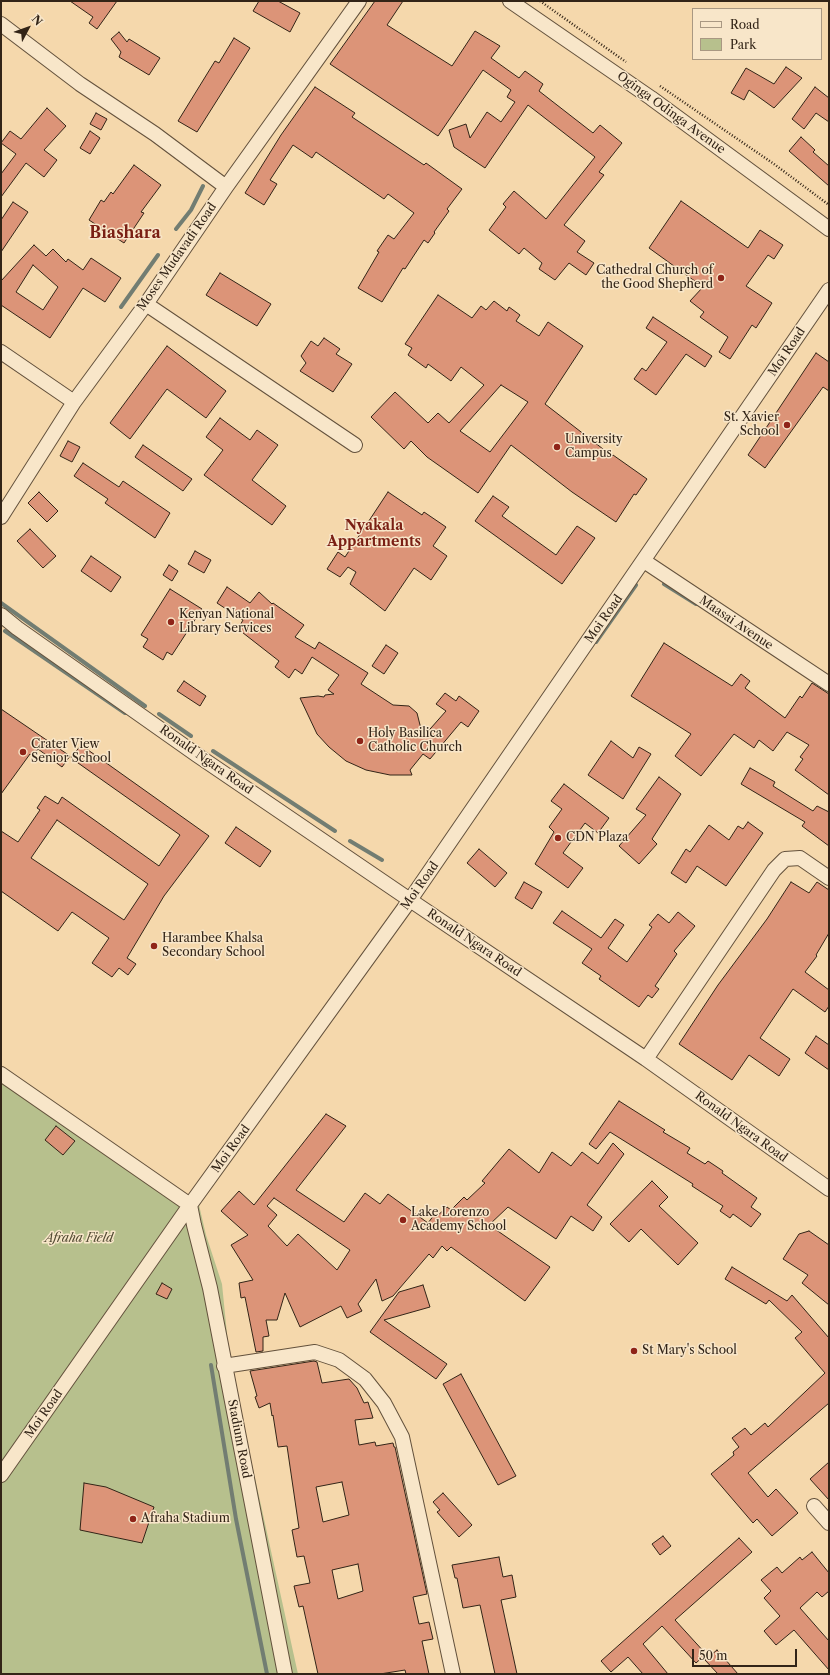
<!DOCTYPE html>
<html>
<head>
<meta charset="utf-8">
<style>
	body { margin:0 }
	#map { position:relative; width:830px; height:1675px; overflow:hidden; background:#f5d8ac; font-family:"Libre Caslon Text",serif }
	canvas { display:block }
	.frame { position:absolute; inset:0; border:2px solid #322417; pointer-events:none }
	.legend { position:absolute; left:692px; top:8px; width:130px; height:52px; box-sizing:border-box; background:#f8e6c9; border:1px solid #a99882; margin:0; padding:5px 7px; list-style:none; font-size:12px; color:#322417 }
	.legend li { display:flex; align-items:center; gap:8px; height:20px }
	.legend b { width:20px; border:1px solid #a99882 }
	.north { position:absolute; left:8px; top:8px; width:40px; height:40px; -webkit-text-stroke:3px #f8e6c9; paint-order:stroke; rotate:49deg; font-size:11px; font-weight:700; line-height:16px; text-align:center; color:#322417 }
	.north::after { content:''; display:block; margin:auto; width:14px; height:18px; background:#322417; clip-path:polygon(50% 0,100% 100%,50% 72%,0 100%) }
	.scale { position:absolute; left:692px; top:1649px; width:105px; height:18px; box-sizing:border-box; border:2px solid #322417; border-top:0; padding-left:5px; font-size:12px; line-height:14px; white-space:nowrap; color:#322417; -webkit-text-stroke:3px #f8e6c9; paint-order:stroke }
</style>
</head>
<body>
<div id="map">
<canvas width="830" height="1675"></canvas>
<div class="frame"></div>
<ul class="legend">
<li><b style="height:5px;background:#f8e6c9"></b>Road</li>
<li><b style="height:11px;background:#b7c08d"></b>Park</li>
</ul>
<div class="north">N</div>
<div class="scale">50 m</div>
</div>
<script>
const context = document.querySelector('canvas').getContext('2d');
context.lineJoin = 'round';
function fillPath(path, color) {
  context.fillStyle = color;
  context.fill(path, 'evenodd');
}
function shape(rows) {
  const path = new Path2D();
  for (const r of rows) {
    path.moveTo(r[0], r[1]);
    for (let i = 2; i < r.length; i += 2) path.lineTo(r[i], r[i + 1]);
  }
  return path;
}
function trace(path, color, width, dash) {
  context.strokeStyle = color;
  context.lineWidth = width;
  context.lineCap = dash ? 'butt' : 'round';
  context.setLineDash(dash || []);
  context.stroke(path);
}
function label(font, color, halo, rows, align = 'center') {
  context.font = font + ' "Libre Caslon Text",serif';
  context.lineWidth = 3;
  context.setLineDash([]);
  context.textBaseline = 'middle';
  context.strokeStyle = halo;
  context.fillStyle = color;
  for (const [text, x, y, turn = 0] of rows) {
    context.save();
    context.translate(x, y);
    context.rotate((+turn || 0) * Math.PI / 180);
    context.textAlign = isNaN(turn) ? turn : align;
    if (halo) context.strokeText(text, 0, 0);
    context.fillText(text, 0, 0);
    context.restore();
  }
}
fillPath(shape([
	[1,1071,199,1205,206,1235,222,1284,230,1364,298,1674,1,1674]
]), '#b7c08d');
trace(shape([
	[176,229,191,210,203,186],
	[121,307,158,255],
	[664,584,696,604],
	[1,603,145,706],
	[5,631,125,713],
	[596,642,636,585],
	[159,714,191,736],
	[213,751,335,831],
	[350,841,382,860],
	[211,1365,236,1519,267,1674]
]), '#727d72', 4);
const building = shape([
	[70,1,117,1,97,29,89,23,93,17,70,1],
	[259,1,278,1,300,13,290,32,253,11,259,1],
	[375,1,403,1,387,25,452,66,475,31,500,46,491,58,519,78,525,71,543,84,539,91,593,133,600,125,622,143,599,172,604,175,564,225,585,241,577,252,594,263,586,275,569,263,555,280,539,269,542,263,524,248,519,254,489,230,506,207,503,204,514,191,546,219,595,157,528,105,485,168,454,147,449,130,466,124,470,138,487,112,501,122,515,102,507,97,511,90,483,70,438,136,330,64,375,1],
	[119,32,127,42,129,39,160,58,149,75,119,57,121,52,111,39,119,32],
	[234,38,250,48,197,132,178,121,215,61,219,63,234,38],
	[786,67,802,78,774,108,749,90,744,100,731,93,746,68,774,84,786,67],
	[315,87,355,113,352,117,424,165,426,163,462,189,447,209,449,211,434,232,435,233,428,243,424,240,405,269,403,268,382,302,358,288,379,252,377,251,388,235,394,239,414,213,388,194,384,199,316,152,312,158,293,145,270,180,277,184,264,205,245,193,281,135,315,87],
	[815,87,829,98,829,122,816,113,804,129,792,119,815,87],
	[47,108,66,126,44,150,57,160,44,177,26,163,1,197,1,174,16,154,1,143,10,131,21,139,47,108],
	[96,113,107,119,101,130,90,124,96,113],
	[90,131,100,138,90,154,80,148,90,131],
	[801,137,815,150,813,152,829,166,829,186,789,151,801,137],
	[134,165,161,185,141,212,144,213,124,243,89,220,101,200,104,202,111,192,113,194,134,165],
	[681,201,748,248,760,230,783,245,774,259,768,255,746,286,772,303,756,328,752,325,730,359,719,352,728,337,700,317,704,312,690,301,703,287,649,248,681,201],
	[13,202,28,212,1,252,1,220,13,202],
	[34,245,46,256,53,249,66,262,68,259,83,270,91,258,121,278,105,302,83,288,50,338,1,305,1,281,34,245],
	[33,265,58,287,43,310,16,292,33,265],
	[220,273,271,304,257,326,206,295,220,273],
	[438,295,472,318,481,306,486,310,494,301,507,311,509,307,520,315,516,321,539,336,548,322,583,346,545,404,612,456,613,455,647,479,636,495,634,494,616,522,572,492,511,445,478,493,427,457,411,441,404,449,371,417,395,392,428,423,438,413,449,423,484,385,461,367,451,381,428,364,426,368,408,355,412,348,405,344,438,295],
	[501,385,528,402,490,452,460,431,501,385],
	[653,317,712,356,705,367,686,354,656,395,634,379,642,368,646,371,667,342,646,328,653,317],
	[324,338,340,349,336,354,352,364,333,392,300,371,306,363,301,356,311,341,318,346,324,338],
	[167,346,226,391,206,418,167,389,130,439,110,423,167,346],
	[816,353,829,362,829,391,823,387,765,468,748,455,816,353],
	[220,418,250,440,257,430,278,445,252,480,286,506,272,525,204,475,223,450,206,437,220,418],
	[68,441,80,447,72,462,60,456,68,441],
	[143,445,192,479,183,491,135,457,143,445],
	[83,463,119,487,123,481,170,513,155,538,105,503,108,499,74,476,83,463],
	[39,492,58,511,47,522,28,503,39,492],
	[388,492,422,515,424,512,446,527,433,546,447,556,431,580,414,568,385,611,350,584,356,572,348,567,340,577,327,569,338,552,345,557,388,492],
	[493,496,509,507,502,516,556,555,577,526,595,538,562,584,475,521,493,496],
	[30,529,56,556,43,568,17,541,30,529],
	[195,551,211,560,204,573,188,564,195,551],
	[91,556,121,577,111,592,81,571,91,556],
	[169,565,178,571,172,581,163,575,169,565],
	[227,587,250,603,259,592,272,604,273,603,304,625,295,637,315,649,319,642,368,673,361,684,393,705,409,706,417,713,423,737,446,711,436,704,445,693,456,701,459,696,479,711,468,727,461,722,430,759,423,754,410,770,412,775,390,775,366,770,346,761,329,747,317,734,300,698,318,696,324,697,325,695,334,694,328,690,339,675,312,657,302,674,295,669,289,678,275,667,279,661,238,629,243,620,217,603,227,587],
	[170,589,202,609,172,655,167,652,163,660,143,647,148,639,141,635,170,589],
	[664,643,732,686,741,674,750,681,745,688,785,718,800,696,802,698,812,683,829,694,829,795,795,770,803,759,800,757,809,745,787,732,773,751,759,740,754,748,734,734,701,776,675,756,691,734,631,696,664,643],
	[386,645,398,653,384,674,372,666,386,645],
	[184,681,206,696,200,706,177,691,184,681],
	[1,709,70,756,62,767,38,749,33,756,30,754,1,794,1,709],
	[611,741,633,758,639,747,651,754,623,799,588,775,611,741],
	[81,745,209,836,164,896,127,958,136,964,128,975,119,968,112,977,92,963,109,938,72,912,58,931,1,891,1,831,18,842,40,810,37,808,45,796,58,804,62,797,159,866,180,835,71,758,81,745],
	[57,820,148,884,124,920,31,858,57,820],
	[750,768,775,782,773,786,813,811,817,806,829,812,829,846,802,826,805,822,741,784,750,768],
	[659,777,681,794,652,839,657,844,639,864,619,846,646,815,636,809,659,777],
	[564,784,609,818,598,833,585,823,563,853,583,868,568,888,535,864,554,832,549,827,562,809,551,801,564,784],
	[748,822,763,833,726,886,697,866,686,883,671,873,686,849,690,852,709,825,729,840,738,826,743,829,748,822],
	[236,827,271,851,260,867,225,843,236,827],
	[479,849,507,873,495,887,467,863,479,849],
	[524,882,542,892,532,909,515,898,524,882],
	[791,882,809,893,817,882,829,890,829,933,816,955,817,956,805,972,829,990,829,1006,825,1012,793,989,760,1038,790,1059,779,1076,749,1055,732,1080,679,1044,718,985,767,919,791,882],
	[562,911,601,938,615,919,624,925,608,948,627,962,652,927,649,925,658,914,669,923,678,912,695,926,674,951,677,954,655,986,659,989,652,998,648,995,639,1007,599,979,601,976,582,963,592,949,553,923,562,911],
	[816,1036,829,1045,829,1070,805,1053,816,1036],
	[619,1101,665,1130,663,1132,690,1148,687,1153,705,1164,708,1161,723,1171,722,1173,757,1198,751,1207,761,1214,751,1227,733,1214,730,1218,720,1211,723,1206,692,1186,693,1184,610,1132,596,1149,589,1144,619,1101],
	[326,1114,346,1126,296,1190,344,1222,365,1193,380,1204,388,1194,428,1223,434,1215,436,1217,447,1207,451,1210,464,1197,467,1200,485,1183,482,1181,509,1149,539,1173,552,1152,571,1166,582,1152,598,1164,613,1143,624,1154,587,1205,602,1217,593,1231,571,1216,556,1239,508,1207,489,1225,550,1267,525,1301,451,1247,447,1251,442,1246,433,1258,429,1254,393,1296,382,1301,376,1279,358,1304,362,1311,347,1318,341,1306,300,1327,285,1293,277,1320,266,1320,269,1336,263,1337,263,1351,256,1352,245,1297,241,1298,239,1283,253,1280,231,1245,248,1235,221,1211,239,1191,254,1205,326,1114],
	[274,1198,350,1250,337,1270,298,1234,287,1246,268,1226,277,1215,267,1206,274,1198],
	[56,1126,75,1141,63,1155,45,1140,56,1126],
	[652,1181,668,1197,659,1206,698,1243,678,1265,641,1229,629,1242,610,1224,652,1181],
	[809,1231,829,1245,829,1305,802,1283,808,1275,783,1259,799,1234,809,1231],
	[732,1267,787,1301,792,1295,829,1338,829,1403,748,1473,768,1497,776,1489,798,1513,772,1536,757,1519,753,1523,711,1474,734,1455,733,1452,739,1447,732,1438,745,1428,751,1435,765,1423,768,1427,825,1373,795,1338,802,1332,769,1300,766,1304,725,1279,732,1267],
	[162,1283,172,1289,167,1299,156,1294,162,1283],
	[423,1285,430,1307,384,1320,447,1364,436,1379,370,1332,399,1292,423,1285],
	[314,1361,317,1362,322,1383,349,1379,357,1388,364,1403,368,1402,373,1418,355,1420,359,1445,375,1442,376,1446,393,1443,394,1447,395,1447,427,1594,413,1597,419,1624,429,1622,433,1639,422,1641,429,1674,406,1674,405,1670,380,1674,318,1674,303,1606,299,1607,294,1586,310,1583,304,1556,297,1557,292,1530,299,1528,287,1446,278,1447,273,1415,272,1416,270,1403,259,1408,255,1397,257,1396,250,1371,314,1361],
	[342,1482,349,1515,323,1522,316,1487,342,1482],
	[358,1564,363,1591,338,1599,332,1570,358,1564],
	[461,1374,516,1476,498,1485,443,1384,461,1374],
	[829,1462,829,1500,810,1479,829,1462],
	[84,1483,106,1487,154,1507,142,1543,80,1530,84,1483],
	[443,1493,472,1525,459,1537,437,1512,440,1510,433,1502,443,1493],
	[663,1536,671,1546,660,1555,652,1544,663,1536],
	[739,1538,752,1552,675,1620,706,1654,696,1663,662,1626,643,1644,668,1674,643,1674,628,1657,611,1672,601,1661,739,1538],
	[812,1552,829,1573,829,1591,822,1597,817,1592,800,1608,829,1641,829,1670,794,1630,776,1645,764,1631,780,1616,764,1598,771,1591,761,1580,777,1567,782,1573,800,1557,802,1560,812,1552],
	[499,1557,503,1577,512,1575,516,1597,501,1600,517,1674,495,1674,480,1605,463,1608,457,1578,455,1578,452,1565,499,1557],
	[717,1650,738,1674,718,1674,705,1660,717,1650]
]);
fillPath(building, '#dc9478');
trace(building, '#322417', 1);
const minor = shape([
	[510,1,651,98,829,229],
	[1,24,80,84,155,134,226,187],
	[146,304,355,445],
	[1,352,74,402],
	[1,517,74,402,146,304,226,187,359,1],
	[644,561,829,684],
	[1,615,17,628,197,755,410,900,646,1059,829,1189],
	[646,1059,774,870,785,859,800,858,829,878],
	[1,1074,190,1205,194,1225,210,1288,285,1674],
	[224,1366,315,1352,339,1360,365,1379,384,1403,402,1437,453,1674],
	[1,1475,190,1205,410,900,829,290],
	[814,1506,829,1523]
]);
trace(minor, '#63513c', 16);
trace(shape([
	[540,1,626,62],
	[660,86,774,164,829,205]
]), '#322417', 2.5, [1, 2]);
trace(minor, '#f8e6c9', 14);
for (const [x, y, r, color] of [
	[721,278,4,"#8f2418"],
	[787,425,4,"#8f2418"],
	[557,447,4,"#8f2418"],
	[171,622,4,"#8f2418"],
	[360,741,4,"#8f2418"],
	[23,752,4,"#8f2418"],
	[558,838,4,"#8f2418"],
	[154,946,4,"#8f2418"],
	[403,1220,4,"#8f2418"],
	[634,1351,4,"#8f2418"],
	[133,1519,4,"#8f2418"]
]) {
  const dot = new Path2D();
  dot.arc(x, y, r, 0, 2 * Math.PI);
  context.fillStyle = color;
  context.fill(dot);
  trace(dot, '#f8e6c9', 1.5);
}
label('12px', '#322417', '#f8e6c9', [
	["Oginga Odinga Avenue",671,113,36],
	["Moses Mudavadi Road",177,257,-55],
	["Moi Road",787,352,-56],
	["Moi Road",604,619,-55],
	["Maasai Avenue",736,623,34],
	["Ronald Ngara Road",206,760,35],
	["Moi Road",420,886,-55],
	["Ronald Ngara Road",474,943,34],
	["Ronald Ngara Road",741,1127,36],
	["Moi Road",231,1149,-54],
	["Moi Road",44,1414,-55],
	["Stadium Road",239,1439,79]
]);
label('12px', '#322417', '#f8e6c9', [
	["Cathedral Church of",713,271,"right"],
	["the Good Shepherd",713,285,"right"],
	["St. Xavier",779,418,"right"],
	["School",779,432,"right"],
	["University",565,440],
	["Campus",565,454],
	["Kenyan National",179,615],
	["Library Services",179,629],
	["Holy Basilica",368,734],
	["Catholic Church",368,748],
	["Crater View",31,745],
	["Senior School",31,759],
	["CDN Plaza",566,838],
	["Harambee Khalsa",162,939],
	["Secondary School",162,953],
	["Lake Lorenzo",411,1213],
	["Academy School",411,1227],
	["St Mary's School",642,1351],
	["Afraha Stadium",141,1519]
], 'left');
label('italic 12px', '#534b34', '#f8e6c9', [
	["Afraha Field",79,1239]
]);
label('bold 14px', '#7a1f14', '#f8e6c9', [
	["Nyakala",374,526],
	["Appartments",374,542]
]);
label('bold 16px', '#7a1f14', '#f8e6c9', [
	["Biashara",125,233]
]);
</script>
</body>
</html>
